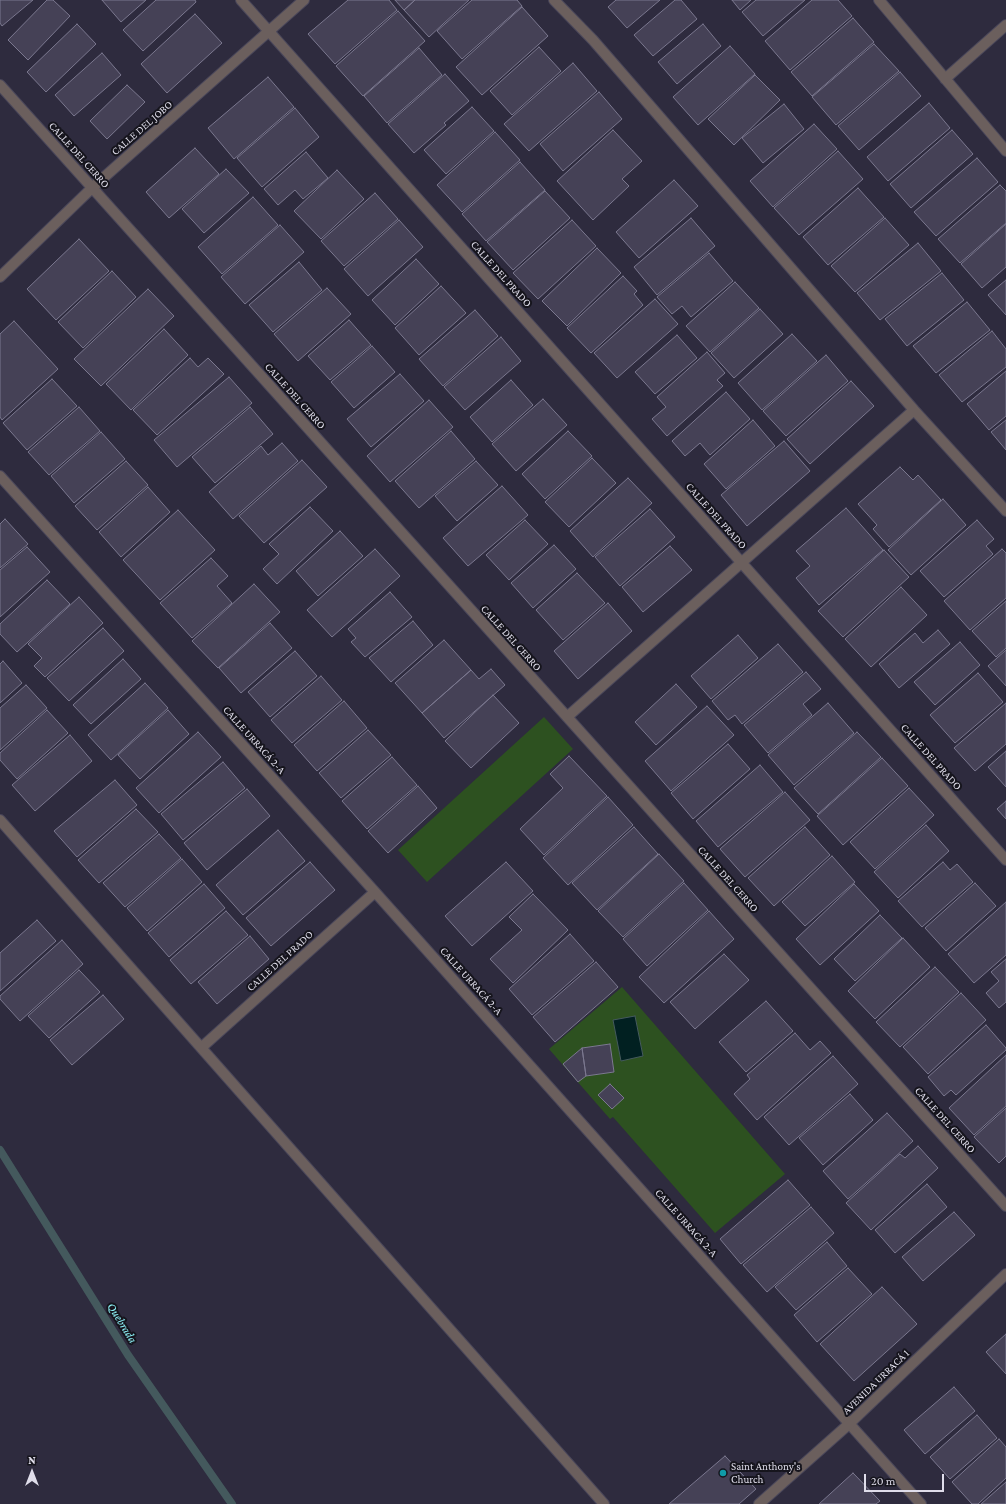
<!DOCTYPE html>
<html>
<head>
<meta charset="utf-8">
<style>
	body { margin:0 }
	#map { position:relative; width:1006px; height:1504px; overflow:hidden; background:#2e2b3e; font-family:"Crimson Pro",serif }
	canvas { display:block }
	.north { position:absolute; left:12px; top:1452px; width:40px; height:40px; -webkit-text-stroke:3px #16151d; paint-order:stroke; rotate:0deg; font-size:11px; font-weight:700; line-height:16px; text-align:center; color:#dfddea }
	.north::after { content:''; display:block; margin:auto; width:14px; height:18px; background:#dfddea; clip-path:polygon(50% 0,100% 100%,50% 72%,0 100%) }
	.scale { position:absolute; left:864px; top:1474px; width:80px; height:18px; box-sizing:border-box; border:2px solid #dfddea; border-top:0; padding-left:5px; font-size:12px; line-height:14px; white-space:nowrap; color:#dfddea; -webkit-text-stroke:3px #16151d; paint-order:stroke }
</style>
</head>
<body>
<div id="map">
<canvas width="1006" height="1504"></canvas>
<div class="north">N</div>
<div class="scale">20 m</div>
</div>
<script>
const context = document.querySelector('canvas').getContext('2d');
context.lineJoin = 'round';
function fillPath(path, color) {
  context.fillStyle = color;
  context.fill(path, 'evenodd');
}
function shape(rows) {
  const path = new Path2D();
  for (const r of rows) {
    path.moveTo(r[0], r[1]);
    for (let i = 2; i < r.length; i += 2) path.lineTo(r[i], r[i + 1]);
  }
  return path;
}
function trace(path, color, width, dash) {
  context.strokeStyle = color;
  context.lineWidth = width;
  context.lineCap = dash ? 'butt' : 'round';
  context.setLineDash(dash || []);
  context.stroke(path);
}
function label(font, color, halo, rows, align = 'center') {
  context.font = font + ' "Crimson Pro",serif';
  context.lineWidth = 4;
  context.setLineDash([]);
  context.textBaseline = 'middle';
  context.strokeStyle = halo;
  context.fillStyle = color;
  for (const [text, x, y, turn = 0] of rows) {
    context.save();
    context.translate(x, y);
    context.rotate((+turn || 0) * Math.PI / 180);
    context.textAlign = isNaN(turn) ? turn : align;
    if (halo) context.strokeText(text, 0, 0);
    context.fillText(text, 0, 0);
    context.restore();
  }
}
fillPath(shape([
	[544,717,573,749,427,882,398,850],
	[622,987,785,1174,715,1233,613,1117,610,1119,549,1049]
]), '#2d5120');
const water = shape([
	[635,1016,643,1056,621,1061,613,1020,635,1016]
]);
fillPath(water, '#012021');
trace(water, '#44595d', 1);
trace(shape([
	[0,1150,128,1355,232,1504]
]), '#44595d', 8);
const building = shape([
	[0,0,33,0,2,26,0,23,0,0],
	[47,0,53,0,70,16,28,60,8,40,47,0],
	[102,0,146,0,121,22,102,0],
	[156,0,195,0,196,2,143,51,123,30,156,0],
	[348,0,389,0,397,10,335,64,308,34,348,0],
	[395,0,415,0,404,10,395,0],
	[415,0,469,0,429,37,404,10,415,0],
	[472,0,517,0,522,6,462,59,437,31,472,0],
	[616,0,660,0,627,28,608,7,616,0],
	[675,0,681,0,697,19,653,56,634,35,675,0],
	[732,0,751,0,740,10,732,0],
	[756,0,805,0,763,36,742,12,756,0],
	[812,0,838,0,852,16,790,70,765,41,812,0],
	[522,7,548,36,482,95,456,67,522,7],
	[398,11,425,41,363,96,336,66,398,11],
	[195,14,222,43,167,93,141,64,195,14],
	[853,18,874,42,812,96,791,72,853,18],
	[77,24,96,44,46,92,27,72,77,24],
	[703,24,721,46,677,84,658,62,703,24],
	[874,44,899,71,836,125,812,97,874,44],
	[730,46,755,74,698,125,673,97,730,46],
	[539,47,561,71,512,115,490,91,539,47],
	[419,48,442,75,387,123,364,96,419,48],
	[102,53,121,75,74,116,55,95,102,53],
	[573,63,597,91,529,151,504,124,573,63],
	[900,72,921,96,859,150,838,126,900,72],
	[445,74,469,101,444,123,446,125,414,153,388,124,445,74],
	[755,75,780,100,734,145,708,119,755,75],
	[268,77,294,107,234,159,208,128,268,77],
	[127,85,145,102,107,139,90,121,127,85],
	[599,92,622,119,563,171,540,144,599,92],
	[929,103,950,128,888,181,867,157,929,103],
	[784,104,804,129,763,163,742,138,784,104],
	[472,107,494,131,446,174,424,150,472,107],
	[295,108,319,137,262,187,237,158,295,108],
	[814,124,837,149,773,207,750,181,814,124],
	[613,130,642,161,622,179,629,186,593,220,557,181,613,130],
	[952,130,973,154,911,208,890,184,952,130],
	[495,132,520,160,462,212,437,185,495,132],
	[195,148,219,174,169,218,146,192,195,148],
	[838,151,863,179,799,235,774,208,838,151],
	[306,152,328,178,303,199,295,190,278,205,264,189,306,152],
	[977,158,998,182,936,236,914,212,977,158],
	[520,162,545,190,486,241,462,214,520,162],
	[226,169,249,193,204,233,182,209,226,169],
	[337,170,364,199,321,239,294,211,337,170],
	[674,180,698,206,639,258,616,232,674,180],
	[1000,185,1006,191,1006,223,960,263,938,239,1000,185],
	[858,188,884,217,828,265,803,237,858,188],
	[545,191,570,218,513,270,487,242,545,191],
	[375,193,398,219,344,266,321,241,375,193],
	[253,197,278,225,222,274,198,247,253,197],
	[691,218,715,246,657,295,634,267,691,218],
	[885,218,909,245,855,292,831,266,885,218],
	[399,220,423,247,368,296,344,269,399,220],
	[572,220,596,246,538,299,513,273,572,220],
	[1006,224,1006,267,982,288,961,264,1006,224],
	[280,225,304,252,245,304,221,277,280,225],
	[79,239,109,271,56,320,27,289,79,239],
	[918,243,941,271,880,320,857,293,918,243],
	[597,248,621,273,567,326,542,301,597,248],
	[709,253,733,281,691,317,682,306,672,314,657,297,709,253],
	[416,259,439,284,395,325,372,300,416,259],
	[299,262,322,290,273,332,249,305,299,262],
	[112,271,136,297,83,348,58,322,112,271],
	[942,273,964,300,907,346,885,319,942,273],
	[623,276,637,291,634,294,643,305,591,353,567,328,623,276],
	[1006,280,1006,315,988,295,1006,280],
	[735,282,759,308,710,352,686,326,735,282],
	[441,286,466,313,419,355,395,328,441,286],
	[327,288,351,314,298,361,274,334,327,288],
	[148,289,174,316,101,386,74,359,148,289],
	[655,299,678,324,617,378,594,353,655,299],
	[967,302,990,330,936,373,913,346,967,302],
	[760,309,783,334,734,378,711,353,760,309],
	[475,310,498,336,443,386,419,359,475,310],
	[349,320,371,345,330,380,308,356,349,320],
	[14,321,58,369,2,420,0,417,0,334,14,321],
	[164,329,188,355,131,410,106,384,164,329],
	[992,331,1006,349,1006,367,962,402,939,375,992,331],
	[792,334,817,361,762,410,738,383,792,334],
	[677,335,697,358,655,394,635,372,677,335],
	[501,337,521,361,465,410,444,387,501,337],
	[372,346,395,372,354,408,331,382,372,346],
	[707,352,725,373,717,380,723,386,667,436,652,419,666,407,657,397,707,352],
	[826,355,848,381,786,436,763,411,826,355],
	[190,358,198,367,208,358,224,374,157,435,133,410,190,358],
	[1006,371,1006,416,989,430,967,404,1006,371],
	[400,374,424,401,371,447,347,419,400,374],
	[229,377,252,403,177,467,154,440,229,377],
	[52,379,77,406,27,450,3,423,52,379],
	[511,380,533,405,492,442,470,417,511,380],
	[851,381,874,406,810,464,787,439,851,381],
	[726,392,750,419,710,455,700,443,685,456,672,441,726,392],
	[543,399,567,425,516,471,492,444,543,399],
	[429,400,453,427,390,482,367,456,429,400],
	[79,407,100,431,49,475,28,452,79,407],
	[250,407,273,434,215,483,192,457,250,407],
	[753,420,775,446,726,489,704,464,753,420],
	[1006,420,1006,450,991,432,1006,420],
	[451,431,475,459,419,508,395,481,451,431],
	[568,431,592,456,545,499,522,474,568,431],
	[101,432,125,459,74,503,51,476,101,432],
	[784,441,810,471,747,526,721,495,784,441],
	[282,443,298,461,233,519,209,492,261,446,268,455,282,443],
	[592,458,616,483,569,527,545,502,592,458],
	[302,460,327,487,264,543,239,516,302,460],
	[126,461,148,485,97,530,75,506,126,461],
	[476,461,498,485,457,521,435,496,476,461],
	[900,467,913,480,918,475,941,500,889,547,873,529,877,525,858,504,900,467],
	[628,478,652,503,593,557,570,531,628,478],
	[502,486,528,515,468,566,443,538,502,486],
	[148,487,170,512,121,557,99,532,148,487],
	[943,499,966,525,911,575,888,550,943,499],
	[310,507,333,531,277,584,263,569,279,554,269,544,310,507],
	[846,508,883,550,819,605,796,578,810,566,796,551,846,508],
	[650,509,675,537,620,586,595,557,650,509],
	[178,510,215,550,160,600,123,560,178,510],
	[5,519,28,544,0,568,0,524,5,519],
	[525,520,548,544,509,580,486,555,525,520],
	[977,520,994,539,986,546,993,554,944,597,920,571,977,520],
	[340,531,363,556,318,596,296,571,340,531],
	[554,545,576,569,533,608,511,583,554,545],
	[670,546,692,570,643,612,622,587,670,546],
	[27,547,50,572,0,617,0,570,27,547],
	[375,549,400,576,332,637,307,610,375,549],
	[1002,549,1006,553,1006,598,970,630,944,601,1002,549],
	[884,550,909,577,843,637,818,611,884,550],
	[211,558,228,576,217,586,232,603,192,638,160,603,211,558],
	[577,573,605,603,563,640,536,610,577,573],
	[47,580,70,604,17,652,0,634,0,624,47,580],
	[254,584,280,612,218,668,192,641,254,584],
	[901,587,927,615,871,667,845,639,901,587],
	[390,592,412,617,365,657,351,642,356,638,348,629,390,592],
	[79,597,103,623,45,677,34,666,42,658,28,644,79,597],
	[1006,601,1006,648,996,657,972,631,1006,601],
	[608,603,632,631,578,679,554,651,608,603],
	[413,621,433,645,391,682,369,658,413,621],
	[270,623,292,648,241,693,219,668,270,623],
	[103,628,124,651,69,701,47,678,103,628],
	[938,630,950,644,899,688,879,664,915,633,923,643,938,630],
	[738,635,758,658,711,699,691,676,738,635],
	[444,640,471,670,422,713,395,683,444,640],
	[960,642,980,665,935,705,914,682,960,642],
	[778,644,803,672,742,724,735,715,728,720,712,701,778,644],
	[1006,650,1006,686,988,666,1006,650],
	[295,651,317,676,270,717,248,692,295,651],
	[123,659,141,679,91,724,73,705,123,659],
	[3,661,22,683,0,703,0,664,3,661],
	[491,669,505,685,444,738,422,713,471,670,479,679,491,669],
	[806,672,821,689,803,704,812,715,768,753,744,725,806,672],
	[978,673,1003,702,955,743,930,715,978,673],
	[321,676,342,700,292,743,271,720,321,676],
	[145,683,168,708,111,760,88,735,145,683],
	[676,684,697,707,656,745,635,722,676,684],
	[26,685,47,708,0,750,0,708,26,685],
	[493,695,519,723,471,768,445,741,493,695],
	[344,701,367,728,317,771,294,745,344,701],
	[828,703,854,733,794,785,768,755,828,703],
	[1006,703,1006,744,975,771,954,748,1006,703],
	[707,706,734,735,671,791,645,761,707,706],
	[47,710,68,733,17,779,0,760,0,753,47,710],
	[168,710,189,734,140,779,118,755,168,710],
	[368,730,391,755,341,798,319,773,368,730],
	[198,732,221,757,159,813,136,788,198,732],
	[857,732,881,757,818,814,794,788,857,732],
	[70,735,92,761,35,811,12,785,70,735],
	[728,744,750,769,693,819,671,793,728,744],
	[1006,751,1006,787,988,767,1006,751],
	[569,756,607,796,544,855,520,829,563,788,550,774,569,756],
	[392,757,417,785,367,829,342,801,392,757],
	[882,758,908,786,843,845,817,816,882,758],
	[223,762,245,788,183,840,161,814,223,762],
	[760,765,783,792,718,847,696,821,760,765],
	[115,780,137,805,77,857,54,831,115,780],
	[418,786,437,808,388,853,368,831,418,786],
	[909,788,934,815,875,869,850,842,909,788],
	[247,789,270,816,207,870,184,843,247,789],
	[785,792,810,820,745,877,720,849,785,792],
	[608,797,633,825,568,885,543,858,608,797],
	[1006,801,1006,819,997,809,1006,801],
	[136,809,158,832,99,883,78,860,136,809],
	[926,825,949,851,898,898,874,872,926,825],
	[634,827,658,854,597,910,572,883,634,827],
	[805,827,830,855,774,906,748,878,805,827],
	[278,830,305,861,243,915,216,885,278,830],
	[159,834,181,858,125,907,103,883,159,834],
	[659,854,684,881,623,937,598,911,659,854],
	[832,856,855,882,805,926,782,902,832,856],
	[182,859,202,882,147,931,127,908,182,859],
	[310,862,335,890,271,946,246,918,310,862],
	[506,862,533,891,472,946,445,916,506,862],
	[943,862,950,870,957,864,973,882,922,927,898,901,943,862],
	[684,883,708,910,647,966,623,939,684,883],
	[975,883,996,906,946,951,925,928,975,883],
	[204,884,225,908,169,957,148,933,204,884],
	[854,884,879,911,820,965,796,939,854,884],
	[533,894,568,930,513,983,490,959,522,930,509,917,533,894],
	[1006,902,1006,955,974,983,948,954,1006,902],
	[226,911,248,935,191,984,170,960,226,911],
	[709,911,734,939,664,1003,639,977,709,911],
	[880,915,902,938,855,981,834,959,880,915],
	[37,920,56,941,0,991,0,953,37,920],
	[570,934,594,961,532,1015,509,989,570,934],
	[250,936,269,959,217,1004,198,982,250,936],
	[903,938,930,967,875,1019,848,991,903,938],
	[62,940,83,964,20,1021,0,999,0,996,62,940],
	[724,954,749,980,695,1029,670,1002,724,954],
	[1006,959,1006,1002,999,1008,986,993,999,981,991,972,1006,959],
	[596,962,618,987,555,1042,533,1017,596,962],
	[935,967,959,992,900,1047,876,1022,935,967],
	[79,970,100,992,49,1038,28,1016,79,970],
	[961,993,986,1020,928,1074,903,1047,961,993],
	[103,995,124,1019,72,1065,50,1040,103,995],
	[766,1001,793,1031,746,1072,719,1042,766,1001],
	[986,1025,1006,1048,1006,1050,956,1095,951,1090,944,1096,928,1077,986,1025],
	[795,1033,810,1050,820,1041,831,1053,757,1120,734,1094,750,1079,747,1075,795,1033],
	[610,1044,614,1072,586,1076,582,1048,610,1044],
	[582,1048,586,1076,578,1082,563,1064,582,1048],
	[1006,1055,1006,1106,974,1135,949,1108,1006,1055],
	[833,1056,858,1084,789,1145,764,1117,833,1056],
	[610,1084,624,1098,612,1109,598,1095,610,1084],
	[850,1094,873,1120,823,1165,799,1138,850,1094],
	[1006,1108,1006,1156,999,1163,974,1137,1006,1108],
	[887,1113,913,1141,848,1199,823,1171,887,1113],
	[918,1146,938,1168,871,1230,846,1203,900,1154,905,1158,918,1146],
	[788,1180,810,1205,741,1264,720,1239,788,1180],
	[927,1184,947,1207,895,1253,875,1230,927,1184],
	[811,1207,834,1233,767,1292,743,1265,811,1207],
	[954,1212,975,1235,923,1281,902,1257,954,1212],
	[827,1242,847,1266,796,1310,775,1287,827,1242],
	[848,1268,872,1294,817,1342,794,1315,848,1268],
	[882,1287,917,1324,854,1381,820,1344,882,1287],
	[1006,1334,1006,1374,986,1352,1006,1334],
	[954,1387,975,1411,925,1454,904,1430,954,1387],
	[977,1415,997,1438,950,1479,930,1457,977,1415],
	[999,1439,1006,1447,1006,1478,978,1504,972,1504,952,1482,999,1439],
	[725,1456,756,1489,739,1504,669,1504,725,1456],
	[853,1473,880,1501,876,1504,819,1504,853,1473],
	[1006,1482,1006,1504,981,1504,1006,1482]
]);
fillPath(building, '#454156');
trace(building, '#7b788f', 1);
const minor = shape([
	[241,0,1006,860],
	[554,0,593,40,914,410,1006,511],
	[879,0,1006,151],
	[945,79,1006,25],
	[0,85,1006,1206],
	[0,277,93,187,304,0],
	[0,476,375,892,921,1504],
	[567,717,914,410],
	[0,820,604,1504],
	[202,1047,375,892]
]);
const tertiary = shape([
	[759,1504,849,1424,1006,1274]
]);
trace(minor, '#4a475a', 12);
trace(tertiary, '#4a475a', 12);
trace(minor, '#6b5f5d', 10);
trace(tertiary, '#6b5f5d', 10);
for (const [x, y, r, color] of [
	[723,1473,4,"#0f9aa8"]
]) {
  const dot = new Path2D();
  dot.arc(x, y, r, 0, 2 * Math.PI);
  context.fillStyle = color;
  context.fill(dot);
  trace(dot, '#16151d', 1.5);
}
label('11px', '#dfddea', '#16151d', [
	["CALLE DEL JOBO",142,128,-41],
	["CALLE DEL CERRO",79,155,48],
	["CALLE DEL PRADO",501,274,48],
	["CALLE DEL CERRO",295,396,48],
	["CALLE DEL PRADO",716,516,48],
	["CALLE DEL CERRO",511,638,48],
	["CALLE URRACÁ 2-A",254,740,48],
	["CALLE DEL PRADO",931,757,48],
	["CALLE DEL CERRO",728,879,48],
	["CALLE DEL PRADO",280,961,-42],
	["CALLE URRACÁ 2-A",471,981,48],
	["CALLE DEL CERRO",945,1120,48],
	["CALLE URRACÁ 2-A",686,1223,48],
	["AVENIDA URRACÁ 1",876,1382,-44]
]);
label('11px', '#dfddea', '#16151d', [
	["Saint Anthony's",731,1467],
	["Church",731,1480]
], 'left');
label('italic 12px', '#8ef4fa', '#16151d', [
	["Quebrada",122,1323,58]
]);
</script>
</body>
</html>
